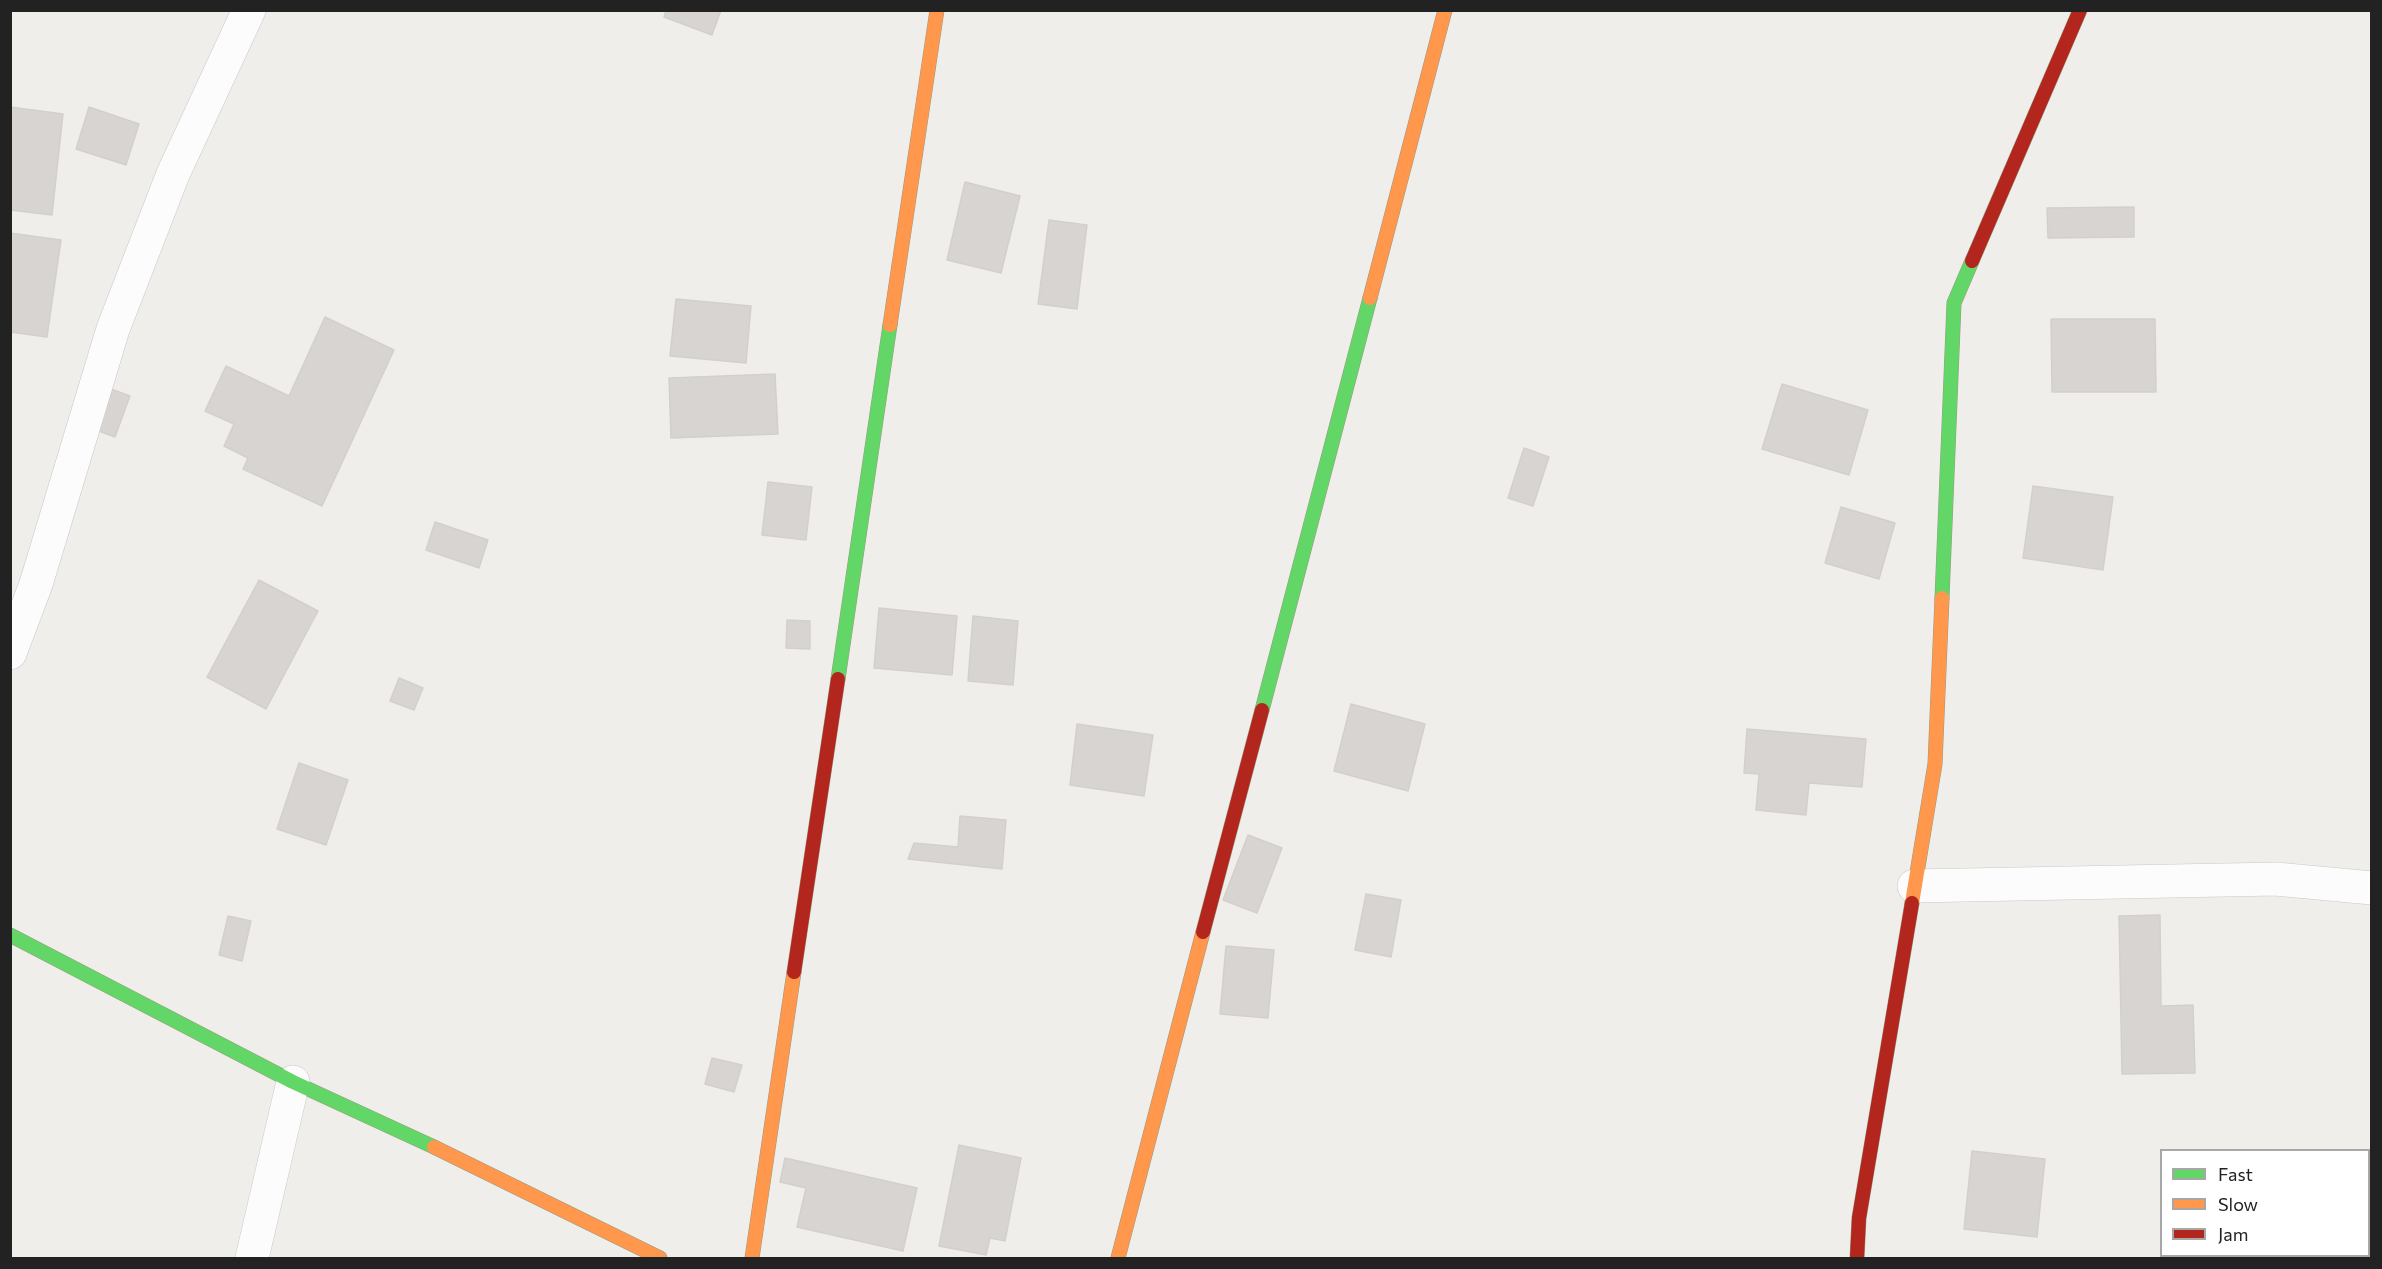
<!DOCTYPE html>
<html>
<head>
<meta charset="utf-8">
<style>
	body { margin:0 }
	#map { position:relative; width:2382px; height:1269px; overflow:hidden; background:#f0eeeb; font-family:Commissioner,sans-serif }
	canvas { display:block }
	.frame { position:absolute; inset:0; border:12px solid #222; pointer-events:none }
	.legend { position:absolute; left:2160px; top:1149px; width:210px; height:108px; box-sizing:border-box; background:#fff; border:2px solid #a7a7a7; margin:0; padding:8px 10px; list-style:none; font-size:18px; color:#222 }
	.legend li { display:flex; align-items:center; gap:12px; height:30px }
	.legend b { width:30px; border:2px solid #a7a7a7 }
</style>
</head>
<body>
<div id="map">
<canvas width="2382" height="1269"></canvas>
<div class="frame"></div>
<ul class="legend">
<li><b style="height:8px;background:#63d668"></b>Fast</li>
<li><b style="height:8px;background:#ff974d"></b>Slow</li>
<li><b style="height:8px;background:#b3261e"></b>Jam</li>
</ul>
</div>
<script>
const context = document.querySelector('canvas').getContext('2d');
context.lineJoin = 'round';
function fillPath(path, color) {
  context.fillStyle = color;
  context.fill(path, 'evenodd');
}
function shape(rows) {
  const path = new Path2D();
  for (const r of rows) {
    path.moveTo(r[0], r[1]);
    for (let i = 2; i < r.length; i += 2) path.lineTo(r[i], r[i + 1]);
  }
  return path;
}
function trace(path, color, width, dash) {
  context.strokeStyle = color;
  context.lineWidth = width;
  context.lineCap = dash ? 'butt' : 'round';
  context.setLineDash(dash || []);
  context.stroke(path);
}
const building = shape([
	[666,10,721,10,712,35,664,17,666,10],
	[10,107,63,114,52,215,10,210,10,107],
	[89,107,139,124,126,165,76,149,89,107],
	[965,182,1020,196,1001,273,947,260,965,182],
	[2134,207,2134,237,2048,238,2047,208,2134,207],
	[1049,220,1087,225,1077,309,1038,304,1049,220],
	[10,233,61,240,47,337,10,332,10,233],
	[676,299,751,306,746,363,670,356,676,299],
	[325,317,394,350,322,506,243,469,248,458,224,446,234,424,205,411,226,366,289,396,325,317],
	[2051,319,2155,319,2156,392,2052,392,2051,319],
	[775,374,778,434,671,438,669,378,775,374],
	[1782,384,1868,410,1849,475,1762,449,1782,384],
	[103,386,130,396,115,437,88,427,103,386],
	[1524,448,1549,457,1533,506,1508,498,1524,448],
	[768,482,812,487,806,540,762,535,768,482],
	[2033,486,2113,497,2103,570,2023,558,2033,486],
	[1841,507,1895,523,1879,579,1825,563,1841,507],
	[435,522,488,540,479,568,426,550,435,522],
	[259,580,318,611,266,709,207,677,259,580],
	[879,608,957,616,952,675,874,668,879,608],
	[973,616,1018,621,1013,685,968,681,973,616],
	[787,620,810,621,810,649,786,648,787,620],
	[399,678,423,688,414,710,390,701,399,678],
	[1351,704,1425,724,1408,791,1334,771,1351,704],
	[1077,724,1153,735,1144,796,1070,785,1077,724],
	[1747,729,1866,739,1862,787,1809,783,1806,815,1756,810,1759,774,1744,773,1747,729],
	[299,763,348,780,326,845,277,829,299,763],
	[960,816,1006,820,1002,869,908,859,914,843,958,847,960,816],
	[1248,835,1282,848,1257,913,1223,900,1248,835],
	[1366,894,1401,900,1391,957,1355,950,1366,894],
	[2160,915,2161,1006,2193,1005,2195,1073,2122,1074,2119,916,2160,915],
	[228,916,251,921,242,961,219,955,228,916],
	[1226,946,1274,950,1268,1018,1220,1014,1226,946],
	[712,1058,742,1065,734,1092,705,1084,712,1058],
	[959,1145,1021,1158,1005,1241,990,1238,986,1255,939,1246,959,1145],
	[1972,1151,2045,1159,2037,1237,1964,1229,1972,1151],
	[785,1158,917,1188,903,1251,797,1227,806,1188,780,1182,785,1158]
]);
fillPath(building, '#d7d4d2');
trace(building, '#d3d0cc', 1.5);
const street = shape([
	[10,653,36,584,113,329,173,174,249,10],
	[1914,886,2276,879,2372,888],
	[252,1258,293,1082]
]);
const fast = shape([
	[1942,598,1954,303,1972,261],
	[838,679,890,325],
	[1262,710,1370,298],
	[10,935,293,1082,434,1147]
]);
const slow = shape([
	[1370,298,1445,10],
	[890,325,937,10],
	[1912,903,1935,764,1942,598],
	[434,1147,660,1258],
	[752,1258,794,972],
	[1118,1258,1203,932]
]);
const jam = shape([
	[1972,261,2080,10],
	[1203,932,1262,710],
	[794,972,838,679],
	[1857,1258,1859,1218,1912,903]
]);
trace(street, '#c9c8c7', 34);
trace(fast, '#999a82', 15);
trace(slow, '#999a82', 15);
trace(jam, '#999a82', 15);
trace(street, '#fdfcfc', 33);
trace(fast, '#63d668', 14);
trace(slow, '#ff974d', 14);
trace(jam, '#b3261e', 14);
</script>
</body>
</html>
